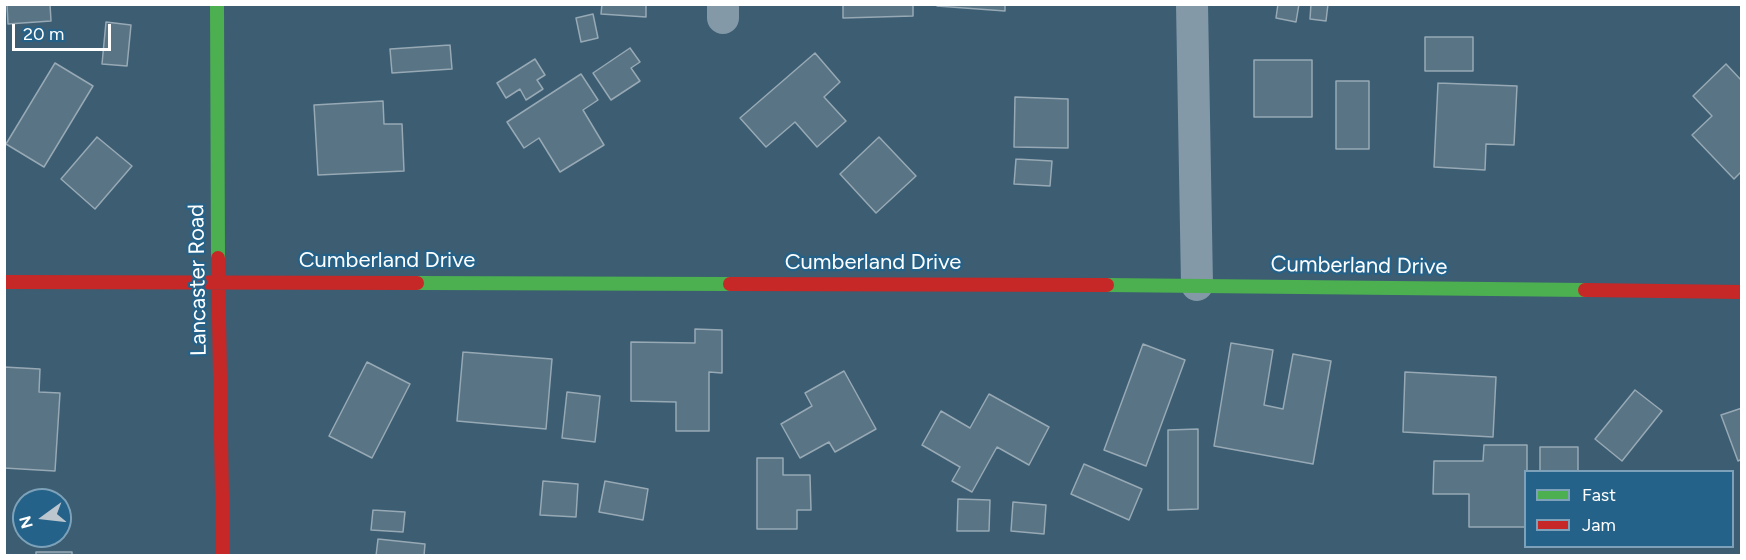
<!DOCTYPE html>
<html>
<head>
<meta charset="utf-8">
<style>
	body { margin:0 }
	#map { position:relative; width:1746px; height:560px; overflow:hidden; background:#3c5d72; font-family:Figtree,sans-serif }
	canvas { display:block }
	.frame { position:absolute; inset:0; border:6px solid #fff; pointer-events:none }
	.legend { position:absolute; left:1524px; top:470px; width:210px; height:78px; box-sizing:border-box; background:#256289; border:2px solid #7ca1b8; margin:0; padding:8px 10px; list-style:none; font-size:18px; color:#fff }
	.legend li { display:flex; align-items:center; gap:12px; height:30px }
	.legend b { width:30px; border:2px solid #7ca1b8 }
	.north { position:absolute; left:12px; top:488px; width:60px; height:60px; box-sizing:border-box; background:#256289; border:2px solid #7ca1b8; border-radius:50%; rotate:255deg; font-size:16px; font-weight:700; line-height:24px; text-align:center; color:#fff }
	.north::after { content:''; display:block; margin:auto; width:21px; height:27px; background:#bbc6ce; clip-path:polygon(50% 0,100% 100%,50% 72%,0 100%) }
	.scale { position:absolute; left:12px; top:24px; width:99px; height:27px; box-sizing:border-box; border:3px solid #fff; border-top:0; padding-left:8px; font-size:18px; line-height:21px; white-space:nowrap; color:#fff; -webkit-text-stroke:4px #256289; paint-order:stroke }
</style>
</head>
<body>
<div id="map">
<canvas width="1746" height="560"></canvas>
<div class="frame"></div>
<ul class="legend">
<li><b style="height:8px;background:#4caf50"></b>Fast</li>
<li><b style="height:8px;background:#c62828"></b>Jam</li>
</ul>
<div class="north">N</div>
<div class="scale">20 m</div>
</div>
<script>
const context = document.querySelector('canvas').getContext('2d');
context.lineJoin = 'round';
function fillPath(path, color) {
  context.fillStyle = color;
  context.fill(path, 'evenodd');
}
function shape(rows) {
  const path = new Path2D();
  for (const r of rows) {
    path.moveTo(r[0], r[1]);
    for (let i = 2; i < r.length; i += 2) path.lineTo(r[i], r[i + 1]);
  }
  return path;
}
function trace(path, color, width, dash) {
  context.strokeStyle = color;
  context.lineWidth = width;
  context.lineCap = dash ? 'butt' : 'round';
  context.setLineDash(dash || []);
  context.stroke(path);
}
function label(font, color, halo, rows, align = 'center') {
  context.font = font + ' Figtree,sans-serif';
  context.lineWidth = 4.5;
  context.setLineDash([]);
  context.textBaseline = 'middle';
  context.strokeStyle = halo;
  context.fillStyle = color;
  for (const [text, x, y, turn = 0] of rows) {
    context.save();
    context.translate(x, y);
    context.rotate((+turn || 0) * Math.PI / 180);
    context.textAlign = isNaN(turn) ? turn : align;
    if (halo) context.strokeText(text, 0, 0);
    context.fillText(text, 0, 0);
    context.restore();
  }
}
const building = shape([
	[7,4,50,4,51,21,8,24,7,4],
	[602,4,646,4,646,17,601,14,602,4],
	[843,4,913,4,913,16,843,18,843,4],
	[937,4,1005,4,1005,11,937,6,937,4],
	[1278,4,1299,4,1296,22,1276,18,1278,4],
	[1311,4,1328,4,1326,21,1310,19,1311,4],
	[593,14,598,38,581,42,576,18,593,14],
	[106,22,131,25,127,66,102,64,106,22],
	[1425,37,1473,37,1473,71,1425,71,1425,37],
	[450,45,452,69,392,73,390,49,450,45],
	[630,48,640,62,631,68,640,81,611,100,593,73,630,48],
	[815,53,840,82,824,97,846,121,817,147,795,122,766,147,740,118,815,53],
	[535,59,545,75,537,80,543,89,526,100,520,89,506,98,497,83,535,59],
	[1254,60,1312,60,1312,117,1254,117,1254,60],
	[55,63,93,86,44,167,6,144,55,63],
	[1726,64,1742,81,1742,171,1734,179,1692,135,1712,116,1693,96,1726,64],
	[581,74,598,100,583,110,604,145,560,172,539,138,524,148,507,122,581,74],
	[1336,81,1369,81,1369,149,1336,149,1336,81],
	[1438,83,1517,86,1514,145,1486,144,1485,170,1434,167,1438,83],
	[1015,97,1068,99,1068,148,1014,147,1015,97],
	[383,101,384,124,402,124,404,171,318,175,314,105,383,101],
	[97,137,132,166,95,209,61,179,97,137],
	[879,137,916,176,876,213,840,174,879,137],
	[1016,159,1052,161,1050,186,1014,184,1016,159],
	[695,329,722,330,722,373,709,372,709,431,676,431,676,402,631,401,631,342,695,343,695,329],
	[1231,343,1273,350,1264,405,1283,409,1293,354,1331,361,1313,464,1214,446,1231,343],
	[1143,344,1185,360,1146,466,1104,450,1143,344],
	[463,352,552,359,546,429,457,421,463,352],
	[367,362,410,384,372,458,329,436,367,362],
	[4,367,40,369,39,392,60,393,55,471,4,468,4,367],
	[844,371,876,429,835,452,829,442,800,458,781,424,812,406,805,393,844,371],
	[1405,372,1496,377,1493,437,1403,432,1405,372],
	[1635,390,1662,411,1622,461,1595,439,1635,390],
	[567,392,600,396,595,442,562,438,567,392],
	[989,394,1049,427,1029,465,997,447,972,492,952,481,960,467,922,445,941,411,970,428,989,394],
	[1742,408,1742,459,1738,461,1721,415,1742,408],
	[1198,429,1198,509,1168,510,1168,430,1198,429],
	[1484,445,1527,445,1527,472,1526,472,1526,527,1469,527,1469,494,1433,494,1434,461,1483,461,1484,445],
	[1540,447,1578,447,1578,472,1540,472,1540,447],
	[757,458,783,458,783,475,810,475,811,510,797,510,797,529,757,529,757,458],
	[1084,464,1142,489,1129,520,1071,494,1084,464],
	[543,481,578,484,576,517,540,515,543,481],
	[605,481,648,489,643,520,599,512,605,481],
	[958,499,990,500,989,531,957,531,958,499],
	[1013,502,1046,505,1044,534,1011,531,1013,502],
	[373,510,405,512,403,532,371,530,373,510],
	[378,539,425,544,424,556,376,556,378,539],
	[36,552,72,552,72,556,36,556,36,552]
]);
fillPath(building, '#597484');
trace(building, '#97a9b5', 1.5);
trace(shape([
	[723,4,723,18],
	[1192,4,1197,285]
]), '#8399a7', 32);
trace(shape([
	[217,4,218,258],
	[417,283,730,284],
	[1107,285,1585,290]
]), '#4caf50', 14);
trace(shape([
	[218,258,223,556],
	[4,282,417,283],
	[730,284,1107,285],
	[1585,290,1742,292]
]), '#c62828', 14);
label('22px', '#fff', '#256289', [
	["Cumberland Drive",387,261],
	["Cumberland Drive",873,263],
	["Cumberland Drive",1359,266,1],
	["Lancaster Road",198,280,-91]
]);
</script>
</body>
</html>
